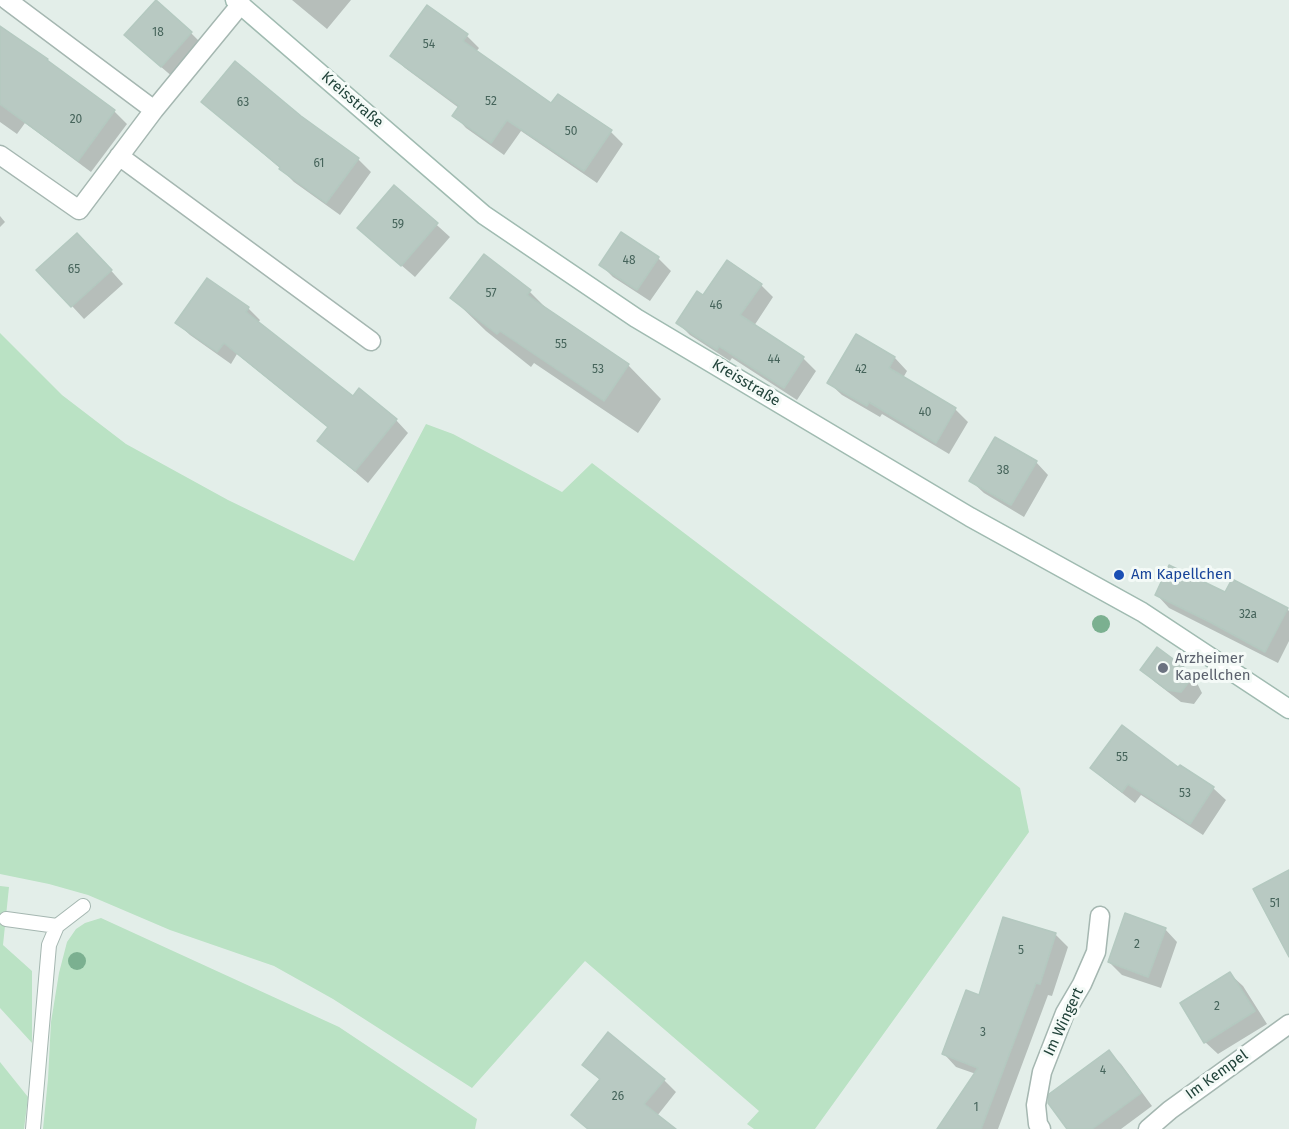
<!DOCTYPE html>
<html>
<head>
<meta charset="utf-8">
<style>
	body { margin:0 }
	canvas { display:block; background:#e3eee9 }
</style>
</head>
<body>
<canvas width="1289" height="1129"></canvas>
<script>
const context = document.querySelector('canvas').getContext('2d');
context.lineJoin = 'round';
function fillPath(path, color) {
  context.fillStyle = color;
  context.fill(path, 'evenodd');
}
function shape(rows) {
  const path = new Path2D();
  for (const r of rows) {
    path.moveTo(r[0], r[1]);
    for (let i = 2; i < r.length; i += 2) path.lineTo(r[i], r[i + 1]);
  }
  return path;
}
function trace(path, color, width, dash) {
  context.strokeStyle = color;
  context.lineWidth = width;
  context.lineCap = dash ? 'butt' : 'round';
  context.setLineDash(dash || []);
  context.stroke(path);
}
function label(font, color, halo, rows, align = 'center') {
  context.font = font + ' "Fira Sans",sans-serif';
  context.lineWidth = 6;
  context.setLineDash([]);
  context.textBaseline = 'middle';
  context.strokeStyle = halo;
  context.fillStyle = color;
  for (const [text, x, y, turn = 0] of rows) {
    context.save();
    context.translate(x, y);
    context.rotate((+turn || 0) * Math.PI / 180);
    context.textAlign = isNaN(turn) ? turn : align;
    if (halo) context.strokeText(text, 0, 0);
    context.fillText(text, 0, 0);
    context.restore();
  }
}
fillPath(shape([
	[0,333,62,395,126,444,228,500,354,561,426,424,453,434,562,492,592,463,1020,788,1029,832,815,1129,754,1129,747,1124,759,1111,585,961,472,1088,333,999,274,966,170,930,88,895,49,884,0,874],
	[0,886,9,887,3,945,32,971,32,1043,0,1008],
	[101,918,339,1027,477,1119,475,1129,43,1129,48,1079,51,1022,59,973,67,942,76,929,85,923],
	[0,1062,28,1097,24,1129,0,1129]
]), '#bae2c4');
fillPath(shape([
	[292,0,351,0,327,29],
	[0,28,47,60,56,69,114,111,127,124,91,172,25,123,17,134,0,122],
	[191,33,203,45,174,78,139,48],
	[467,36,479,48,476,52,551,105,611,132,623,144,597,183,521,131,504,155,466,128,454,115,459,108,405,68,392,56],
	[203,102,300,117,358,159,371,172,340,215,294,182,281,169],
	[395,187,450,237,415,277,372,240],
	[0,216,5,222,0,227],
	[90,247,123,284,84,319,72,306],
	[485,257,530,292,552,314,628,365,661,399,638,433,534,363,531,367,486,331,452,298],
	[658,258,671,271,650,301,613,277,601,265],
	[761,285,773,297,754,326,803,358,816,371,797,400,732,358,730,361,690,335,677,322],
	[248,308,260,320,258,323,353,398,396,420,408,433,368,483,319,441,329,428,237,354,231,364,190,335,177,323],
	[856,336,895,358,907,371,903,378,955,409,968,422,949,454,882,414,880,417,842,395,829,383],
	[1036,462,1048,475,1024,517,984,493,971,481],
	[1226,594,1287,609,1289,611,1289,641,1278,663,1169,608,1157,595],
	[1183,668,1196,681,1202,693,1194,704,1181,702,1155,682,1142,669],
	[1092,768,1179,769,1213,788,1226,800,1203,835,1141,795,1135,803,1105,780],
	[1165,929,1177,942,1161,988,1122,975,1109,962],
	[1055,934,1068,947,1052,996,1048,995,998,1129,938,1129,976,1074,956,1067,944,1054,980,997],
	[1230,974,1243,986,1267,1024,1218,1054,1205,1042],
	[1109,1052,1121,1064,1152,1106,1121,1129,1069,1129],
	[584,1064,664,1080,676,1092,657,1116,674,1129,588,1129,573,1115,600,1080]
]), '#0003');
const building = shape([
	[156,0,192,32,161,67,124,35,156,0],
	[427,5,468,34,463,41,551,103,558,94,612,130,584,171,507,120,491,143,452,116,459,106,390,56,427,5],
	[0,26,48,59,47,60,115,110,78,161,0,104,0,26],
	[235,61,301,116,359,158,326,203,279,169,280,167,201,102,235,61],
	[394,185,438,223,401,266,357,228,394,185],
	[621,232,659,257,637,290,599,265,621,232],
	[77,233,112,270,71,307,36,270,77,233],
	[484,254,531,290,527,295,629,364,604,401,500,331,497,334,450,298,484,254],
	[727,260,762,284,740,315,804,357,784,388,719,346,717,350,676,323,697,291,703,295,727,260],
	[207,278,249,307,246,312,353,396,359,388,397,419,355,471,317,441,328,427,224,343,217,352,175,323,207,278],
	[856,334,895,357,889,368,956,408,936,443,869,402,867,406,827,383,856,334],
	[995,437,1037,461,1011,505,969,481,995,437],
	[1169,565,1225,592,1232,579,1288,608,1265,652,1210,622,1155,595,1169,565],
	[1157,647,1184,667,1190,680,1181,692,1167,690,1140,670,1157,647],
	[1122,725,1178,767,1180,765,1214,787,1190,824,1128,784,1122,792,1090,768,1122,725],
	[1289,870,1289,957,1253,889,1289,870],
	[1125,913,1166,928,1148,977,1108,962,1125,913],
	[1003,917,1056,933,1040,984,1036,983,981,1129,937,1129,978,1068,942,1054,966,990,979,995,1003,917],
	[1230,972,1255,1011,1204,1043,1180,1003,1230,972],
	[608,1032,665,1079,644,1104,676,1129,588,1129,571,1115,600,1079,582,1065,608,1032],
	[1109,1050,1141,1093,1092,1129,1067,1129,1048,1103,1049,1094,1109,1050]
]);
fillPath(building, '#b8c9c2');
trace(building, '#b4c9c0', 1.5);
const lane = shape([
	[6,919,57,926],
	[33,1129,49,945,57,926,83,906]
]);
const street = shape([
	[7,0,154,110],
	[0,155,79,210,154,110,241,4],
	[119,156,371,341],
	[1041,1129,1038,1124,1036,1105,1042,1072,1065,1013,1082,984,1096,952,1100,916],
	[1148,1129,1170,1110,1289,1024]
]);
const secondary = shape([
	[235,0,484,215,636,318,970,517,1142,612,1289,709]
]);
trace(lane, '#a5b7b1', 16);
trace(street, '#a5b7b1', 21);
trace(secondary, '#a0bbb1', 21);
trace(lane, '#fff', 14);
trace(street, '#fff', 18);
trace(secondary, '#fff', 18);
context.fillStyle = '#7bb090';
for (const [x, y] of [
	[1101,624],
	[77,961]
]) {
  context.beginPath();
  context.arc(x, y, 9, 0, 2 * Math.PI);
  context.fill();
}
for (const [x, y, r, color] of [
	[1119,575,6,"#1a4fb4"],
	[1163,668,6,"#6b7280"]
]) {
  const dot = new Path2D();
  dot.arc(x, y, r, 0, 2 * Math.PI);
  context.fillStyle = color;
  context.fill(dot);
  trace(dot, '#f4faf7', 2);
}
label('12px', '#46645b', null, [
	["18",158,33],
	["54",429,45],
	["52",491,102],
	["63",243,103],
	["20",76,120],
	["50",571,132],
	["61",319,164],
	["59",398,225],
	["48",629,261],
	["65",74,270],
	["57",491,294],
	["46",716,306],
	["55",561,345],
	["44",774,360],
	["53",598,370],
	["42",861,370],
	["40",925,413],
	["38",1003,471],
	["32a",1248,615],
	["55",1122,758],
	["53",1185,794],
	["51",1275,904],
	["2",1137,945],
	["5",1021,951],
	["2",1217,1007],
	["3",983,1033],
	["4",1103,1071],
	["26",618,1097],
	["1",976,1108]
]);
label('15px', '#204239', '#f4faf7', [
	["Kreisstraße",352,100,41],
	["Kreisstraße",746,383,31],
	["Im Wingert",1064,1022,-65],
	["Im Kempel",1217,1075,-36]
]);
label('15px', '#164399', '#f4faf7', [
	["Am Kapellchen",1131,575]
], 'left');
label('15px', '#5b616d', '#f4faf7', [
	["Arzheimer",1175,659],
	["Kapellchen",1175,676]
], 'left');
</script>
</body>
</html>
